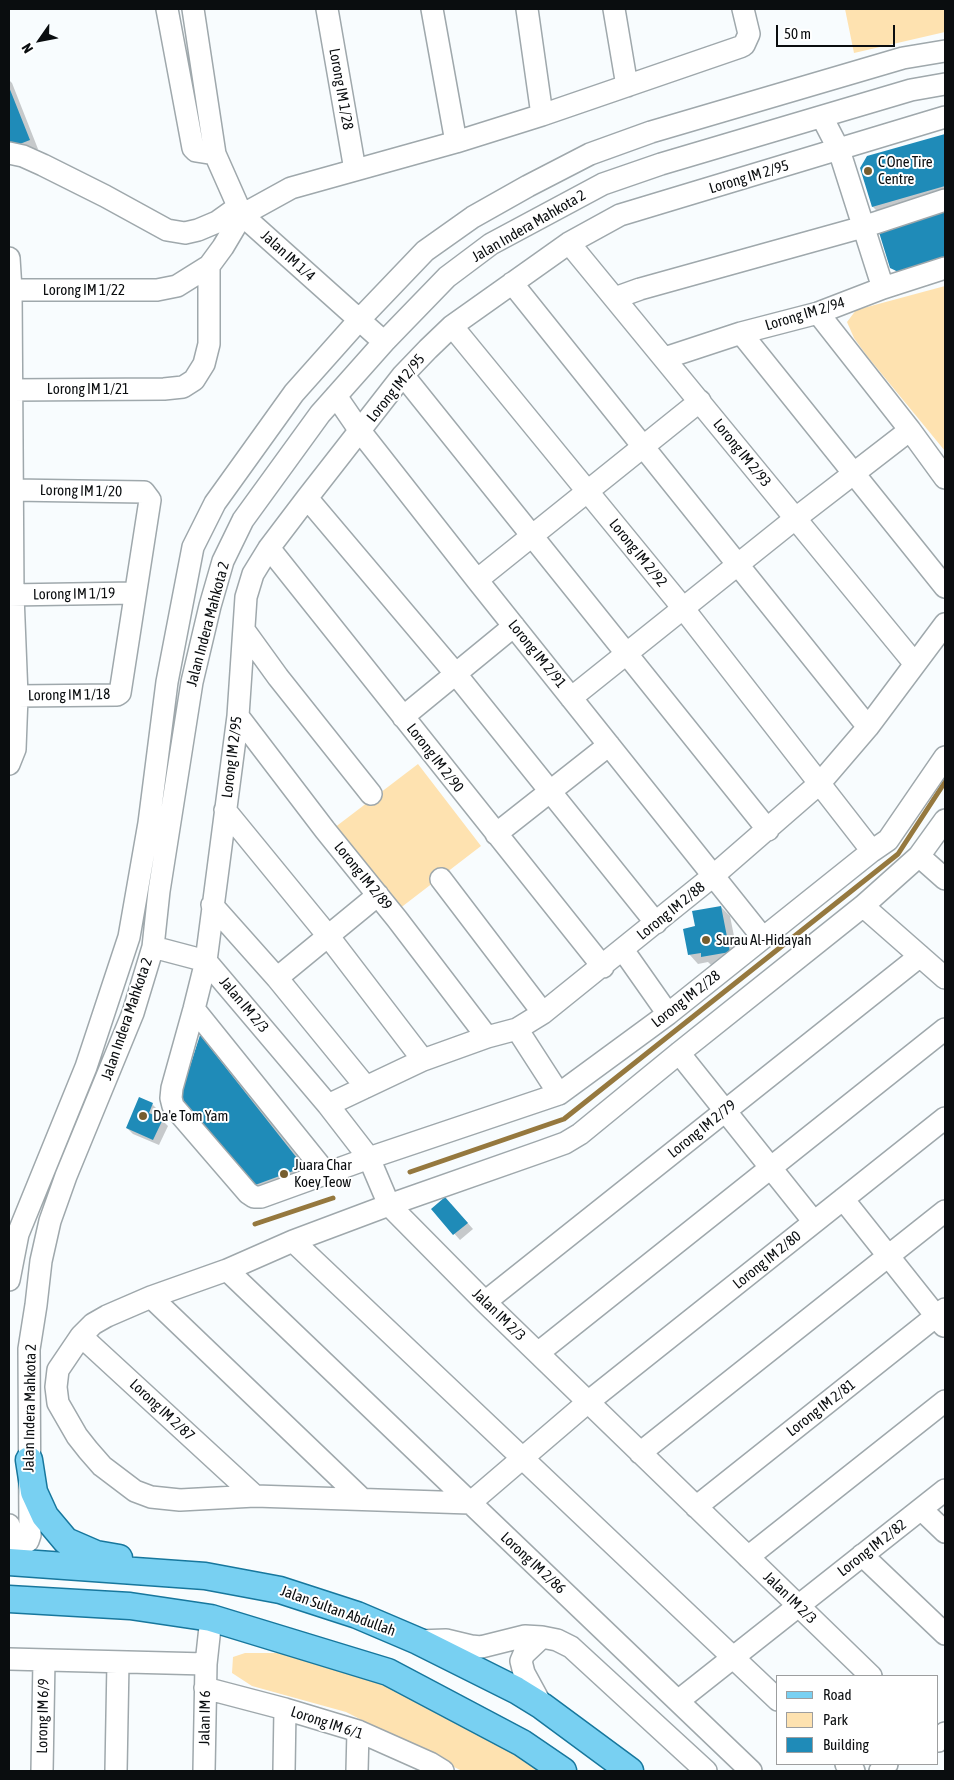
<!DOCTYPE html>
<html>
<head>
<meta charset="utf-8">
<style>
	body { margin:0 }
	#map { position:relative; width:954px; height:1780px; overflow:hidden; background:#f8fcfe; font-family:"Asap Condensed",sans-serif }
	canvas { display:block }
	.frame { position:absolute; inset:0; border:10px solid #0a0d0f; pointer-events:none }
	.legend { position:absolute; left:776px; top:1675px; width:162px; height:90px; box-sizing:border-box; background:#fff; border:1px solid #9d9e9f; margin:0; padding:6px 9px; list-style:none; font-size:15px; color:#0a0d0f }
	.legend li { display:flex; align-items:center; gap:10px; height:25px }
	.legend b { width:25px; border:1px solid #9d9e9f }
	.north { position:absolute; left:15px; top:15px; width:50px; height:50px; -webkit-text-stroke:4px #fff; paint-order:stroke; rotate:237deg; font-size:14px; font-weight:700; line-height:20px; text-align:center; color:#0a0d0f }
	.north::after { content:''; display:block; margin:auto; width:18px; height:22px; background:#0a0d0f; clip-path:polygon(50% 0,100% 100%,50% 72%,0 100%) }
	.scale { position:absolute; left:776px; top:25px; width:119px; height:22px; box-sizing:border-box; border:2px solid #0a0d0f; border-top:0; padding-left:6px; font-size:15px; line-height:18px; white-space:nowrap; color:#0a0d0f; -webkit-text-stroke:4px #fff; paint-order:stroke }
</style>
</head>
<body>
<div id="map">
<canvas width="954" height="1780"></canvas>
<div class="frame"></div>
<ul class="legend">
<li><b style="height:6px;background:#78d0f2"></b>Road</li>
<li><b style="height:14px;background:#fee2b0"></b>Park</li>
<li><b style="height:14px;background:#1f8bb8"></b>Building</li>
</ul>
<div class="north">N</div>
<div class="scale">50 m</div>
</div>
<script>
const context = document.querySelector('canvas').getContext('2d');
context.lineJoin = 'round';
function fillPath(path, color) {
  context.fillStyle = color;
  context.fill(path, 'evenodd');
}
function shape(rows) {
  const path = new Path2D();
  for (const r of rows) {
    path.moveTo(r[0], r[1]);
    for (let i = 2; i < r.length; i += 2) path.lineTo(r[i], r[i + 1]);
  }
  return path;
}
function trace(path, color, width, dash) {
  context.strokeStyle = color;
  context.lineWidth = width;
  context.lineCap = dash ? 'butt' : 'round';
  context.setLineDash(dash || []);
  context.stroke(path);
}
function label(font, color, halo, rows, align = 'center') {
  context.font = font + ' "Asap Condensed",sans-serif';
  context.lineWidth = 4;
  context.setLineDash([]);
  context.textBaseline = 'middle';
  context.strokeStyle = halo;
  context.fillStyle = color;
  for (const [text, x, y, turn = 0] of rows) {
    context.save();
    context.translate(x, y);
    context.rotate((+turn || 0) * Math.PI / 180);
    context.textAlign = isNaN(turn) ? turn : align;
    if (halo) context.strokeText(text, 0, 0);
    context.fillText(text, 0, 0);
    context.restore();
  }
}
fillPath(shape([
	[845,9,945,9,945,32,854,53],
	[945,286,945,451,867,356,854,338,847,322,856,310],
	[418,764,481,846,399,909,334,828],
	[245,1653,292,1653,386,1683,519,1756,539,1771,462,1771,346,1712,252,1686,232,1673,233,1657]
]), '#fee2b0');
fillPath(shape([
	[9,80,12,83,38,149,22,155,13,146,9,136],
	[945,135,945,201,885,219,873,207,868,158],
	[945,209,945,278,904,280,892,267],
	[721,907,730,916,739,961,712,966,708,962,698,964,689,954,696,927],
	[201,1037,213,1049,315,1179,260,1200],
	[152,1104,158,1110,155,1117,162,1120,168,1126,159,1145,133,1134,127,1128],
	[451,1204,473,1229,460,1240,432,1209]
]), '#0003');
trace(shape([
	[410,1172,564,1119,898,854,945,782],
	[255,1224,333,1198]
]), '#95783e', 5);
fillPath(shape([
	[9,87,30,140,12,147,9,140],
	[945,134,945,186,872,207,860,168,867,156],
	[945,208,945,262,905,275,890,268,878,229],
	[721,906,730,952,701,957,701,953,688,955,683,929,695,926,692,911],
	[200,1035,304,1167,247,1188,178,1104],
	[139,1097,153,1103,149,1113,163,1119,153,1140,126,1128],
	[445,1197,468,1223,453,1235,431,1209]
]), '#1f8bb8');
const minor = shape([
	[167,9,193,148,196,151,215,154],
	[193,9,215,154,242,215,384,342],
	[327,9,355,170],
	[432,9,456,142],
	[527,9,542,115],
	[614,9,627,86],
	[822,117,839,150,883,288],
	[945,117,620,215,569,243,452,326,428,349,403,375,307,498,269,548,253,574,246,597,238,716,206,961,194,1009,172,1088,171,1098,173,1106,248,1193,254,1197,261,1197,369,1158,559,1094,668,1014,872,851,888,840,945,757],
	[9,153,23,156,43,165,105,196,167,230,185,233,198,230,217,222,238,207],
	[569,243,915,664],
	[9,258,11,290,13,595,17,696,15,749,9,764],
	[512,283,868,727],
	[11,290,157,290,177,286,209,266,223,247,242,215,291,188,456,142,542,115,740,47,744,45,749,34,743,9],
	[615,298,640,289,863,227,945,200],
	[818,313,910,430,945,478],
	[452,326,683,608,872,851],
	[741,333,945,587],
	[665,358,741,333,818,313,883,288,945,268],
	[403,375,768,830],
	[12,390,164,389,183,387,194,380,204,364,209,344,209,266],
	[336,396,360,431,477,580,763,938],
	[13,490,144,492,150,500,120,693,117,695,17,696],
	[307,498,455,673,656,923],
	[269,548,603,967],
	[477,580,700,401],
	[9,595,135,593],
	[244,630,278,677,371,794],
	[571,698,796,518,910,430],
	[238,716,325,830,397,919,487,1037],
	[403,717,514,626],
	[225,810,329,937,423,1060],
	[496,834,609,745],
	[919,856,945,879],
	[441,879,543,1013],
	[212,905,277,978,366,1087],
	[863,906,945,978],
	[153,947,206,961,328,1105,369,1158,389,1205,485,1302,871,1676],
	[623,950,668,1014],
	[277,978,378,895],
	[194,1009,326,1173],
	[517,1029,559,1094],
	[679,1053,814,1222],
	[328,1105,423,1060,487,1037,517,1029,543,1013,713,876,820,783,868,727,945,624],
	[843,1199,944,1326],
	[293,1241,778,1700],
	[227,1270,751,1771],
	[9,1280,18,1234,86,1067,129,937,149,823,167,682,193,547,215,503,294,393,359,320,425,251,473,217,528,186,590,154,651,132,903,58,945,51],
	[151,1297,362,1499],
	[485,1302,920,956],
	[81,1336,58,1370,56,1387,58,1403,77,1436,88,1450,102,1466,135,1491,151,1497,180,1500,255,1496,470,1503],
	[538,1353,945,1029],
	[640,1453,945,1211],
	[255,1496,81,1336,93,1324,107,1316,151,1297,227,1270,293,1241,389,1205,540,1152,565,1143,580,1134,679,1053,863,906,919,856,945,820],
	[470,1503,588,1402,945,1118],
	[696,1507,945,1309],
	[921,1509,945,1532],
	[9,1525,11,1540,15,1544,23,1544,28,1541,30,1535,29,1349,36,1305,41,1261,50,1221,66,1176,133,1013,153,947,159,891,192,682,210,606,223,561,243,520,320,414,384,342,447,277,491,244,603,184,661,164,911,90,945,84],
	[862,1555,945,1634],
	[748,1557,945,1401],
	[418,1641,446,1640,471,1646,481,1647,525,1636,542,1637,557,1640,571,1647,706,1771],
	[9,1659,206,1664],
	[205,1688,285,1709,358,1731,430,1763,443,1771],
	[678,1701,945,1490],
	[542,1706,524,1673,521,1661,524,1654,542,1637],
	[938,1741,945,1733],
	[846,1764,854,1771],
	[42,1771,44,1660],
	[116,1771,118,1662],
	[204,1771,206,1664,211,1618],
	[284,1771,285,1709],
	[357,1771,358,1731],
	[880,1771,887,1764]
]);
const major = shape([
	[29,1460,34,1492,45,1516,66,1541,96,1554,119,1558],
	[9,1562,205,1576,280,1590,357,1615,418,1641,516,1690,542,1706,630,1771],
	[9,1599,130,1606,211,1618,388,1672,522,1743,563,1771]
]);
trace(minor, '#9fa8ac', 24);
trace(major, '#17779d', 29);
trace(minor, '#fff', 21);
trace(major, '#78d0f2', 26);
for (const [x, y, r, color] of [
	[868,171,5,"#765e2f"],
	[706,940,5,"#765e2f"],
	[143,1116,5,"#765e2f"],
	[284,1174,5,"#765e2f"]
]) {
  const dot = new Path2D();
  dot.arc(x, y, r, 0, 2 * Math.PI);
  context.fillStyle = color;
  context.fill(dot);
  trace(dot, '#fff', 2);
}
label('15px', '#0a0d0f', '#fff', [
	["Lorong IM 1/28",341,89,80],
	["Lorong IM 2/95",749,177,-17],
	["Jalan Indera Mahkota 2",529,226,-30],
	["Jalan IM 1/4",288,256,42],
	["Lorong IM 1/22",84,290],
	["Lorong IM 2/94",805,314,-17],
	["Lorong IM 2/95",396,388,-51],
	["Lorong IM 1/21",88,389],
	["Lorong IM 2/93",742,453,51],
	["Lorong IM 1/20",81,491,1],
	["Lorong IM 2/92",638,553,51],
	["Lorong IM 1/19",74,594,-1],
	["Jalan Indera Mahkota 2",208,624,-75],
	["Lorong IM 2/91",537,654,51],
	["Lorong IM 1/18",69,695,-1],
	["Lorong IM 2/95",232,757,-83],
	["Lorong IM 2/90",435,758,52],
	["Lorong IM 2/89",363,876,51],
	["Lorong IM 2/88",671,911,-39],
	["Lorong IM 2/28",686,999,-38],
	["Jalan IM 2/3",244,1005,50],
	["Jalan Indera Mahkota 2",127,1019,-71],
	["Lorong IM 2/79",702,1129,-39],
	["Lorong IM 2/80",767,1260,-39],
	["Jalan IM 2/3",499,1315,44],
	["Jalan Indera Mahkota 2",30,1408,-89],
	["Lorong IM 2/81",821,1408,-38],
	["Lorong IM 2/87",162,1410,43],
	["Lorong IM 2/82",872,1548,-38],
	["Lorong IM 2/86",533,1563,43],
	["Jalan IM 2/3",790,1598,44],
	["Jalan Sultan Abdullah",338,1611,20],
	["Lorong IM 6/9",43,1716,-89],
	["Jalan IM 6",205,1718,-89],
	["Lorong IM 6/1",327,1723,18]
]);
label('15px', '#0a0d0f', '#fff', [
	["C One Tire",878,162],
	["Centre",878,179],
	["Surau Al-Hidayah",716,940],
	["Da'e Tom Yam",153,1116],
	["Juara Char",294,1165],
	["Koey Teow",294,1182]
], 'left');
</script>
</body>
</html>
